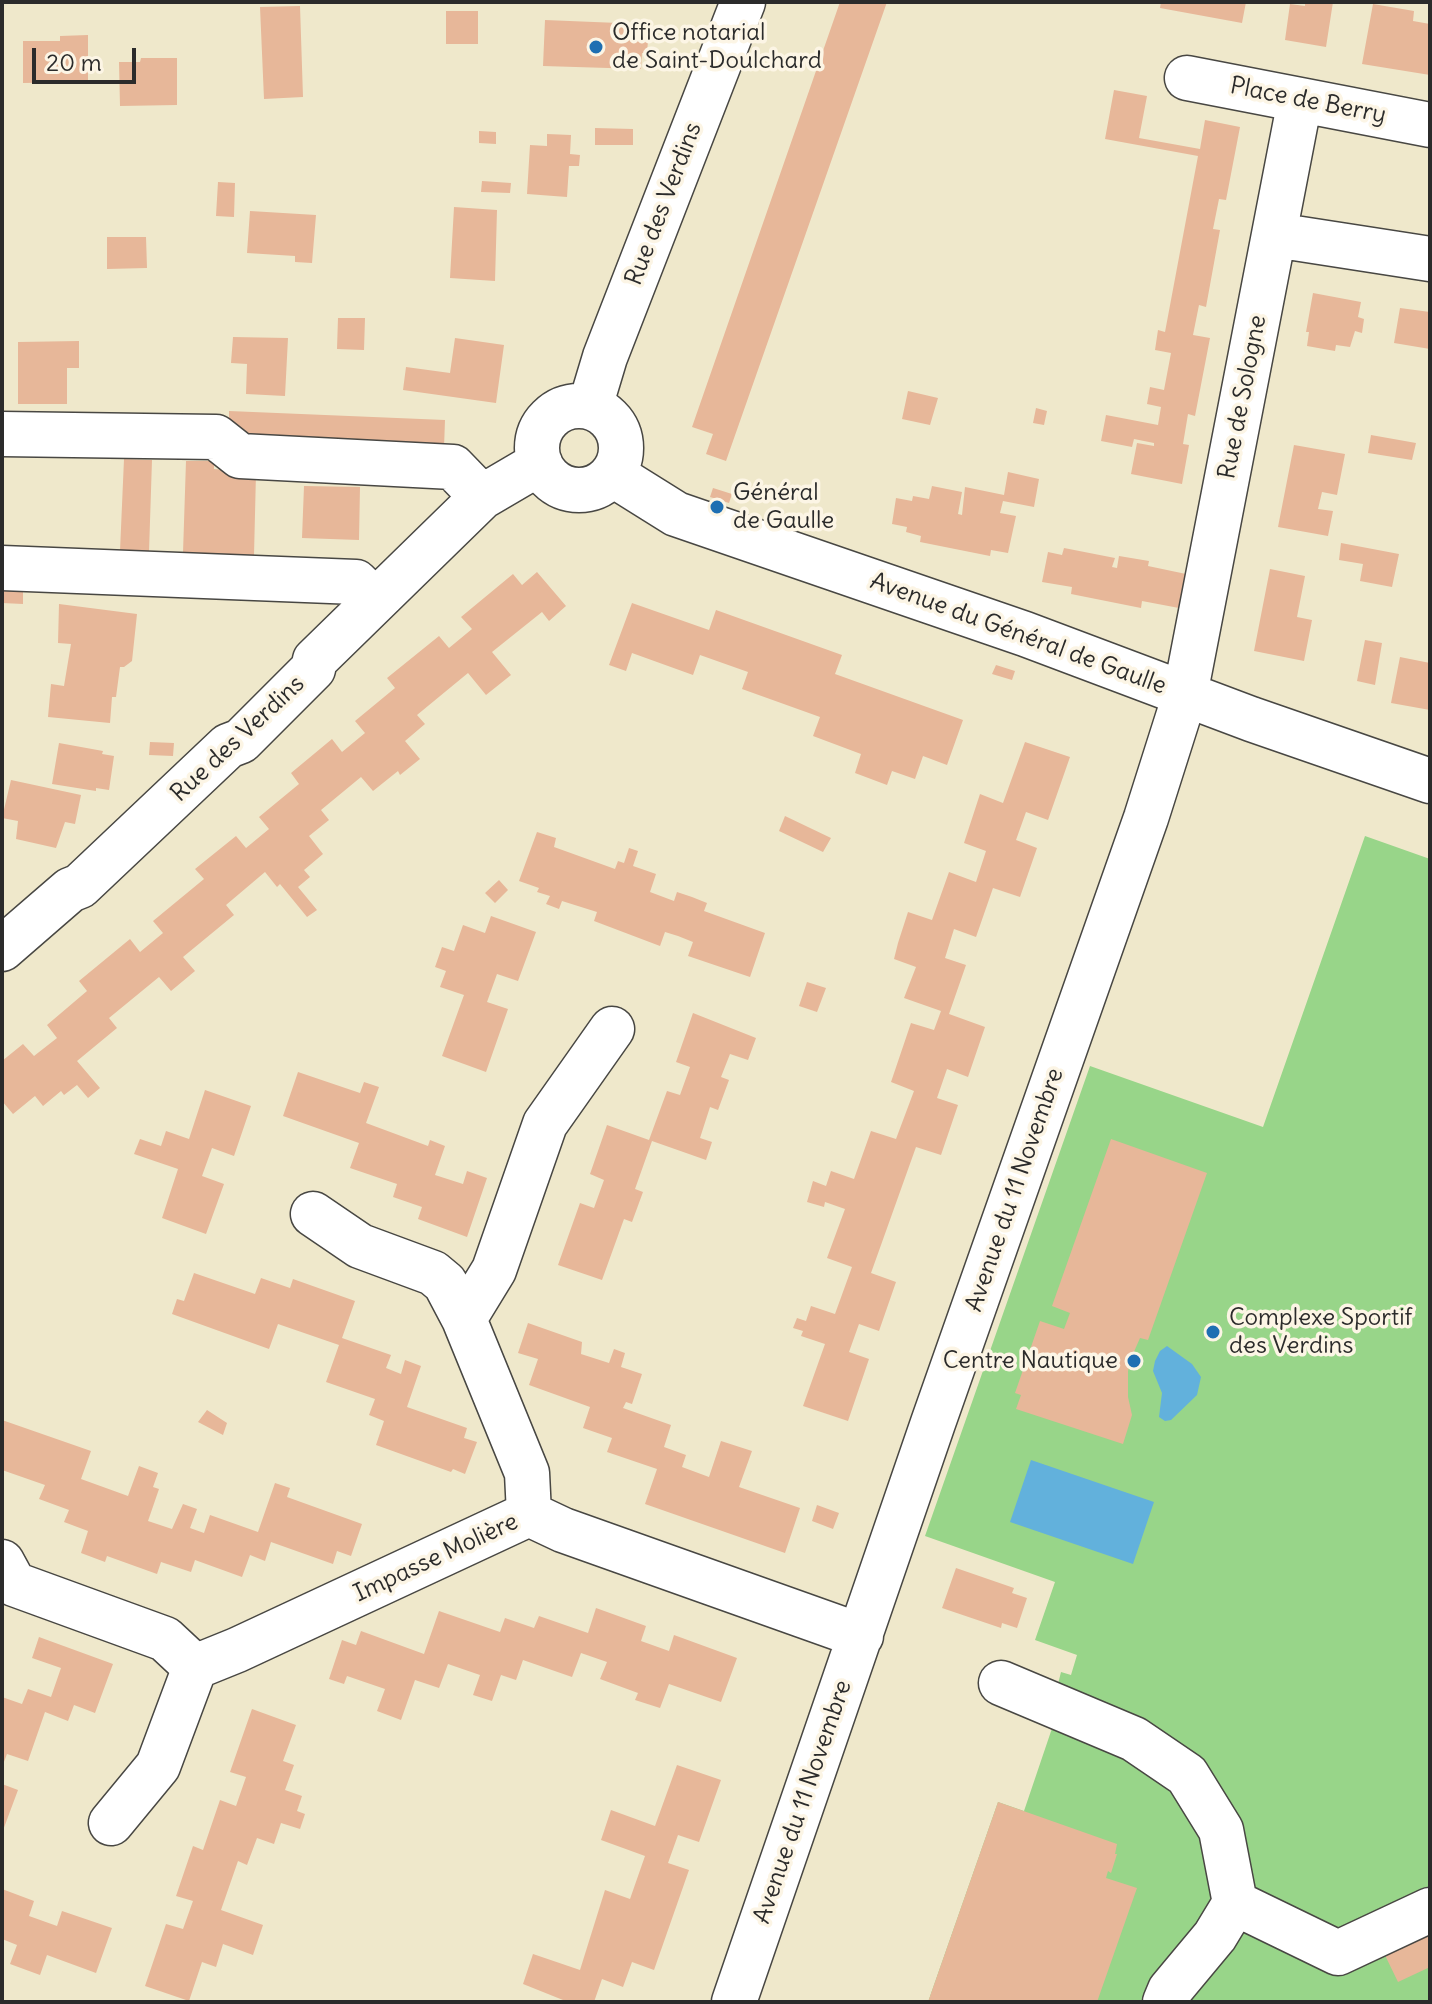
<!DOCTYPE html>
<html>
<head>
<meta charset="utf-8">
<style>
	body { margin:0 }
	#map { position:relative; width:1432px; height:2004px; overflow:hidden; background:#efe8cb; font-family:Delius,sans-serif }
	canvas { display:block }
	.frame { position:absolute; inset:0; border:4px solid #2b2b2b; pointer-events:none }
	.scale { position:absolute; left:32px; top:48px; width:104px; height:36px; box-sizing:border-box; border:4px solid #2b2b2b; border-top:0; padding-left:10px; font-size:24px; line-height:28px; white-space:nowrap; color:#2b2b2b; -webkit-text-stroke:6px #fcf5e5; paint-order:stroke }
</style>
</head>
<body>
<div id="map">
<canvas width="1432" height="2004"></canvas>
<div class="frame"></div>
<div class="scale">20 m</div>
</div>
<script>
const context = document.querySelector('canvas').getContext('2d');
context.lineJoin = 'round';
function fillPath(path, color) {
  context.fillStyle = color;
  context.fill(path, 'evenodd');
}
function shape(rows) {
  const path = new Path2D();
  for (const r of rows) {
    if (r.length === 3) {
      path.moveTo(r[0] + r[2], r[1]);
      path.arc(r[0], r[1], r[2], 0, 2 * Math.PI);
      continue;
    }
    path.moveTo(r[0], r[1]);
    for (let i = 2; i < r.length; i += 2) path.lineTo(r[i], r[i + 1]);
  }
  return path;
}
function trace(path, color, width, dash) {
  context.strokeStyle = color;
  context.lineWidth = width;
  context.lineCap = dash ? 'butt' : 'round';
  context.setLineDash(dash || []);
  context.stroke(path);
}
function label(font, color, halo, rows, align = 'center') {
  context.font = font + ' Delius,sans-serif';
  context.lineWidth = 7;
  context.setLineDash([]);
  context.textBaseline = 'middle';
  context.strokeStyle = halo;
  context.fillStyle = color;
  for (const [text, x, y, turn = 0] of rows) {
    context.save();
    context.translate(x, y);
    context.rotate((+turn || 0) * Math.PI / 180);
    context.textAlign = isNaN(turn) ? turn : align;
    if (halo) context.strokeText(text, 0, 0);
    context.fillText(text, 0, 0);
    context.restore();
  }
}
fillPath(shape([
	[1365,836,1430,859,1430,2002,928,2002,998,1802,1024,1811,1066,1687,1058,1684,1061,1672,1071,1675,1077,1655,1035,1640,1055,1582,925,1536,1090,1066,1263,1127]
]), '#98d589');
fillPath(shape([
	[1167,1346,1192,1364,1201,1377,1197,1395,1171,1420,1165,1421,1159,1417,1162,1393,1153,1371,1155,1361,1160,1351],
	[1031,1460,1154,1502,1133,1564,1010,1522]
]), '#62b1dc');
fillPath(shape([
	[840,2,887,2,726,461,706,454,713,434,692,427],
	[1161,2,1246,2,1242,23,1160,8],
	[1305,2,1333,2,1326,47,1285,40,1290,4,1305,6],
	[1373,4,1414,11,1413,21,1430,24,1430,75,1362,64],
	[300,6,303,97,264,99,260,7],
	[446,11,478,11,478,44,446,44],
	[545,20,643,24,643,40,648,41,647,53,642,53,641,69,543,66],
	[88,35,88,82,23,83,23,41,60,41,60,36],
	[141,58,177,58,177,105,120,106,119,62,140,62],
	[1114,90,1147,96,1139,138,1200,149,1205,120,1240,127,1226,200,1219,199,1213,229,1220,230,1206,307,1199,305,1193,335,1210,338,1195,416,1188,414,1183,444,1189,445,1182,484,1131,474,1137,443,1154,446,1154,443,1134,439,1132,447,1101,441,1106,415,1158,425,1161,407,1147,404,1150,387,1164,390,1171,353,1155,350,1158,330,1165,332,1198,156,1105,139],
	[595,128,633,129,633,145,595,145],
	[479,131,496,132,496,144,479,143],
	[547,134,571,135,570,154,580,155,579,166,569,166,567,197,527,194,530,145,547,146],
	[482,181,511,183,510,193,481,192],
	[218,182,235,183,234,217,216,216],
	[454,207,497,210,495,281,450,278],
	[250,211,316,215,312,263,295,262,295,256,247,253],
	[107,237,146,237,147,268,107,269],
	[1313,293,1361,302,1358,317,1364,319,1362,333,1355,331,1350,347,1336,345,1335,351,1307,346,1309,332,1306,332],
	[1400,308,1430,312,1430,349,1394,343],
	[338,318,365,318,364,350,337,349],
	[233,337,288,338,285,396,246,394,247,364,231,363],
	[455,338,504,345,496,403,403,390,406,367,450,373],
	[79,341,79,368,67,368,67,404,18,404,18,342],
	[908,391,938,398,930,425,902,419],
	[1036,408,1047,411,1044,425,1033,423],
	[229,411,445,420,444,448,229,440],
	[1371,435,1416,443,1412,460,1368,453],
	[1294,445,1345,454,1337,495,1322,492,1318,509,1333,511,1328,536,1278,527],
	[124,459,152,460,149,552,120,551],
	[186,461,214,461,214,469,256,473,254,555,183,553],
	[1008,472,1039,479,1034,507,1003,501,1000,513,1016,516,1008,553,991,550,990,556,920,542,921,536,906,532,907,527,892,524,896,498,912,501,913,496,929,499,932,486,962,492,958,514,962,515,965,487,1004,495],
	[304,486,360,487,359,540,302,538],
	[713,488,732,494,729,503,710,497],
	[1341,543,1399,554,1392,587,1360,581,1363,564,1339,560],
	[1064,548,1115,558,1112,567,1117,568,1119,556,1149,561,1148,566,1186,574,1179,608,1142,601,1141,608,1071,594,1072,587,1042,582,1048,552,1062,555],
	[1270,569,1305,576,1297,617,1312,620,1304,661,1254,651],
	[537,572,566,606,549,621,542,612,492,652,511,675,486,695,468,673,417,715,425,724,405,741,420,759,400,775,398,771,373,791,361,777,321,810,329,820,309,836,323,854,304,870,310,877,298,887,317,910,307,917,280,884,277,887,265,872,226,905,234,915,183,957,195,971,171,991,159,977,109,1018,117,1028,77,1061,100,1088,88,1098,77,1085,64,1095,61,1091,43,1106,35,1096,13,1114,2,1101,2,1061,23,1044,34,1056,57,1038,47,1025,87,991,79,981,130,939,140,952,163,933,153,921,204,879,195,869,236,836,246,848,269,829,259,817,299,784,291,773,332,739,342,752,365,733,355,721,395,688,387,678,439,636,449,648,472,629,461,617,513,574,522,585],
	[2,586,23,587,23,604,2,603],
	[632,603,709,630,716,610,842,655,835,674,963,720,947,765,923,756,915,779,892,771,887,785,855,773,861,754,813,736,820,717,742,689,748,672,700,655,693,675,632,653,626,671,609,665],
	[59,604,137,614,132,661,124,667,120,667,116,697,112,697,110,723,48,717,51,684,64,686,71,644,58,643],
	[1365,640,1382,643,1375,685,1357,681],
	[1400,657,1430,663,1430,710,1391,703],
	[996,665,1015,671,1012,680,992,674],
	[150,742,174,743,173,756,149,755],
	[1025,742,1070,757,1048,820,1026,812,1016,840,1037,848,1020,897,993,888,976,937,954,929,945,958,966,965,949,1014,985,1027,968,1077,947,1069,937,1098,958,1105,941,1155,916,1147,871,1273,896,1282,879,1331,859,1324,849,1352,869,1359,848,1421,803,1406,825,1344,801,1336,803,1331,793,1328,797,1318,806,1321,811,1306,835,1314,852,1267,827,1258,845,1209,825,1202,824,1207,807,1202,813,1181,826,1186,831,1171,854,1179,871,1131,896,1139,914,1091,891,1082,911,1023,934,1030,941,1011,904,998,916,967,894,959,898,943,908,912,932,920,949,872,976,882,986,851,964,843,980,794,1003,803],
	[59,743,103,751,102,754,114,756,109,790,96,788,96,791,52,784],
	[11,780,81,795,75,824,65,822,56,848,16,839,18,821,2,818],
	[785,816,831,838,823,852,779,831],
	[537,832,556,838,554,847,615,869,618,861,624,863,629,848,638,851,633,866,656,874,650,892,674,901,677,892,692,897,707,903,704,911,765,933,750,977,688,956,693,942,678,936,665,932,660,946,594,921,597,912,562,901,559,909,546,904,550,896,537,892,539,888,519,881],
	[499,880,508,890,495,903,485,893],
	[491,916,536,932,518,981,497,974,487,1002,508,1009,486,1072,442,1056,464,995,440,987,446,971,435,967,442,947,454,951,463,925,485,933],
	[807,982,826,988,817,1012,799,1006],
	[693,1013,756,1038,748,1060,730,1054,721,1077,729,1080,718,1110,710,1107,700,1138,712,1142,706,1160,652,1141,635,1189,643,1192,632,1222,624,1219,602,1280,558,1265,580,1203,594,1208,604,1180,590,1174,607,1125,649,1140,667,1091,680,1095,690,1067,676,1062],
	[298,1072,360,1093,364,1082,379,1087,366,1123,428,1146,430,1140,445,1146,435,1175,463,1184,467,1171,487,1178,467,1237,418,1219,422,1207,393,1197,397,1184,350,1168,359,1143,283,1116],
	[205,1090,251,1106,234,1156,212,1148,202,1176,224,1184,206,1234,162,1218,178,1169,134,1154,140,1139,161,1146,166,1131,189,1139],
	[1111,1139,1207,1173,1148,1340,1140,1338,1133,1354,1128,1371,1128,1397,1132,1415,1123,1444,1016,1409,1021,1395,1015,1393,1040,1321,1064,1329,1070,1313,1052,1306],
	[194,1273,255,1294,261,1278,290,1288,293,1279,355,1301,342,1338,391,1355,386,1368,401,1374,405,1360,421,1366,407,1407,467,1428,464,1438,477,1442,465,1474,453,1469,451,1472,376,1445,384,1421,369,1415,375,1399,326,1382,339,1345,278,1324,269,1349,172,1314,177,1299,184,1301],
	[528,1323,582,1342,581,1354,609,1363,614,1349,625,1353,621,1367,642,1374,632,1404,626,1402,623,1408,671,1425,664,1447,686,1455,682,1467,709,1477,721,1441,752,1451,739,1487,800,1508,785,1553,645,1504,657,1469,607,1452,612,1438,583,1428,590,1407,529,1385,538,1359,518,1353],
	[207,1410,227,1423,223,1435,198,1422],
	[2,1420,91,1451,81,1479,128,1496,139,1466,158,1473,153,1487,159,1489,148,1521,172,1529,183,1504,197,1509,190,1528,204,1533,210,1515,258,1532,275,1483,290,1488,287,1497,362,1524,351,1556,337,1551,333,1564,271,1542,265,1561,250,1555,242,1577,195,1560,191,1572,161,1562,157,1574,107,1556,105,1562,81,1553,88,1531,64,1522,69,1510,39,1499,45,1485,2,1470],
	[817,1505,839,1513,833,1529,812,1521],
	[956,1568,1014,1588,1012,1593,1027,1598,1017,1628,1002,1623,1001,1628,942,1608],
	[596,1608,646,1626,641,1641,669,1651,674,1635,737,1658,721,1702,669,1684,660,1708,635,1700,638,1693,600,1679,607,1662,581,1653,572,1677,523,1660,516,1680,501,1675,492,1701,473,1695,480,1675,448,1664,439,1688,415,1680,401,1720,377,1711,385,1689,347,1676,344,1684,329,1679,342,1640,356,1645,361,1631,424,1654,439,1611,500,1632,505,1618,534,1628,539,1616,588,1633],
	[39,1637,113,1664,95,1713,74,1705,68,1721,45,1712,28,1761,7,1754,2,1767,2,1697,22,1704,28,1689,51,1697,61,1668,32,1658],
	[252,1709,296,1725,283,1761,294,1765,285,1790,302,1796,297,1811,305,1814,300,1829,281,1823,274,1844,257,1838,247,1865,238,1861,221,1910,263,1925,253,1955,223,1944,216,1967,202,1962,189,2001,145,1986,166,1924,183,1929,193,1901,176,1896,193,1846,203,1850,220,1800,236,1806,246,1777,230,1772],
	[677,1765,721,1780,699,1842,678,1835,668,1863,689,1870,654,1970,632,1962,623,1987,602,1979,594,2002,568,2002,523,1984,533,1954,580,1970,605,1890,630,1899,645,1856,601,1840,611,1810,655,1826],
	[2,1784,18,1790,2,1833],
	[998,1802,1117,1844,1115,1854,1117,1854,1111,1873,1108,1871,1106,1878,1137,1888,1097,2002,928,2002],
	[2,1889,34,1901,29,1916,57,1926,62,1911,112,1928,96,1973,47,1955,40,1975,10,1964,17,1945,2,1939],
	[1430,1926,1430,1967,1398,1982,1382,1949]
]), '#e7b799');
const minor = shape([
	[1187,78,1430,125],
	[1275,235,1430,259],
	[579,448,42],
	[590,407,605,357,743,2],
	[2,434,216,437,240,456,453,467,482,497],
	[612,474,676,514,1025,634,1251,719,1430,781],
	[2,568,356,582,375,601],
	[2,949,70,890,80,886,228,746,241,741,313,669,315,660,482,497,540,463],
	[313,1214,360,1246,433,1273,445,1283,464,1319],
	[529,1514,527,1473,464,1319,494,1270,545,1124,612,1029],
	[2,1562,14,1584,165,1639,195,1667],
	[1001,1683,1134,1739,1187,1775,1221,1830,1235,1903,1215,1936,1170,1990,1165,2002],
	[111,1823,158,1766,195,1667,237,1650,529,1514,563,1530,861,1636],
	[1235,1903,1338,1953,1430,1910],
	[734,2002,933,1423,1146,818,1185,695,1300,100]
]);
trace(minor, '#484743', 47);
trace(minor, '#fff', 44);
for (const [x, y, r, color] of [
	[596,47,8,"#1f6fb2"],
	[717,507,8,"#1f6fb2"],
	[1213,1332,8,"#1f6fb2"],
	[1134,1361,8,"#1f6fb2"]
]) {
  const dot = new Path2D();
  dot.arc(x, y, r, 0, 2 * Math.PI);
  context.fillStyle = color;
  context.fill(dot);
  trace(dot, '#fcf5e5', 3);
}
label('24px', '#2b2b2b', '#fcf5e5', [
	["Office notarial",612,33],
	["de Saint-Doulchard",612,61],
	["Général",733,493],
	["de Gaulle",733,521],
	["Complexe Sportif",1229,1318],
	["des Verdins",1229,1346],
	["Centre Nautique",1118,1361,"right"]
], 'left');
label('24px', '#2b2b2b', '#fcf5e5', [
	["Place de Berry",1308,101,11],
	["Rue des Verdins",664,204,-69],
	["Rue de Sologne",1243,397,-79],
	["Avenue du Général de Gaulle",1018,634,20],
	["Rue des Verdins",238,739,-43],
	["Avenue du 11 Novembre",1015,1190,-71],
	["Impasse Molière",436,1558,-25],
	["Avenue du 11 Novembre",803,1802,-71]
]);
</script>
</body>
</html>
